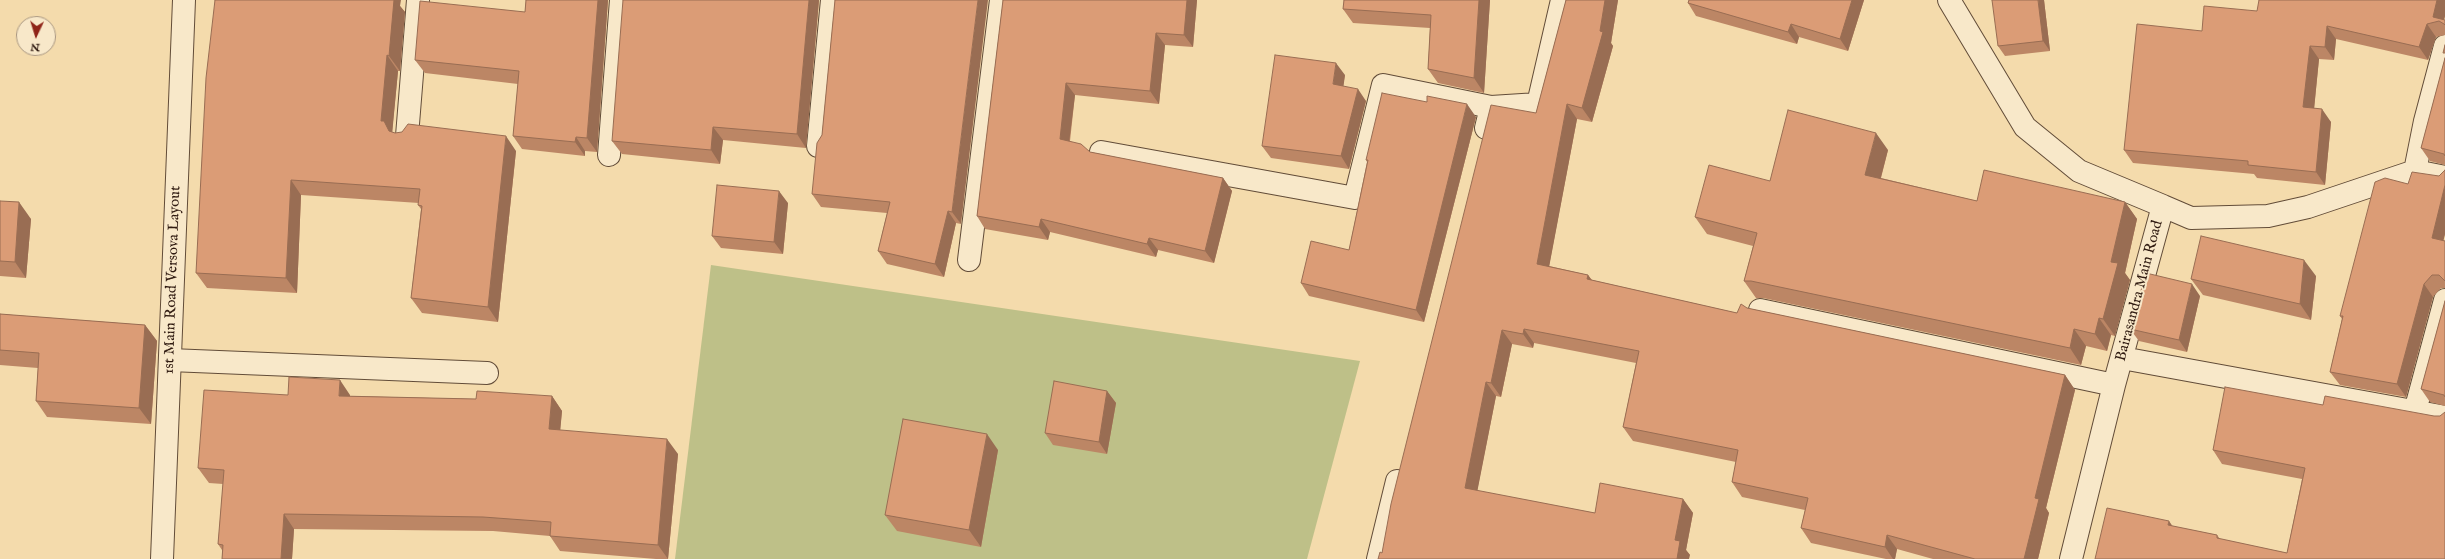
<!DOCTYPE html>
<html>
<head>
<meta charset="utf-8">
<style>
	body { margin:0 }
	#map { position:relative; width:2445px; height:559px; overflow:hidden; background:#f4dbac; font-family:"IM FELL English",serif }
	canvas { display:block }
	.north { position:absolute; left:16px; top:16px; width:40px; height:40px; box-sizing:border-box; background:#f8e8c9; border:1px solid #a89680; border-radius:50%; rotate:184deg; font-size:11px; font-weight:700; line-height:16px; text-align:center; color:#311c12 }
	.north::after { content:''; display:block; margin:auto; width:14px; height:18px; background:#8f2418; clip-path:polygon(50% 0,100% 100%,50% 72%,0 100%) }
</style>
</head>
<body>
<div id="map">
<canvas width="2445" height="559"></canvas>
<div class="north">N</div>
</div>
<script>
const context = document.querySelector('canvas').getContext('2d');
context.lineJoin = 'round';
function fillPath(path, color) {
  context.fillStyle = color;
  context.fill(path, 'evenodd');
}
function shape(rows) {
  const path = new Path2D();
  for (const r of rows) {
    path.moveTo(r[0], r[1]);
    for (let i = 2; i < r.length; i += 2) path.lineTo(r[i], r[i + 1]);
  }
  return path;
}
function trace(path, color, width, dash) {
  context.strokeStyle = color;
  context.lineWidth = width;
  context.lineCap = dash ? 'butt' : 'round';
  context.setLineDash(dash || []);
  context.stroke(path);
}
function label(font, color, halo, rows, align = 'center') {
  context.font = font + ' "IM FELL English",serif';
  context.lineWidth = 4;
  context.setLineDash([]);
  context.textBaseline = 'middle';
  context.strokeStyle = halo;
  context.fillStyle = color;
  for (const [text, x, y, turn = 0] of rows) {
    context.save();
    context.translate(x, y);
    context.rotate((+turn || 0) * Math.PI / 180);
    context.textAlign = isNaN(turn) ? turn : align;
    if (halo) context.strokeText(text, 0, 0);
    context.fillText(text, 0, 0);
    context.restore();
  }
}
fillPath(shape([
	[711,265,1360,361,1307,559,675,559]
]), '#bec088');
const minor = shape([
	[1949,0,2025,127,2079,171,2163,206,2114,385,2071,559],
	[2445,46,2425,121,2415,171,2445,177],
	[1486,128,1491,107,1538,104,1562,0],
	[407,136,418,0],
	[818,146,832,0],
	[1101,152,1355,198,1383,85,1491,107],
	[609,155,621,0],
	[2163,206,2191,218,2268,216,2308,207,2415,171],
	[969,260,1001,0],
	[1760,310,2114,385],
	[2122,358,2445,417],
	[170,360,487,373],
	[2415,411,2445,300],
	[162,559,184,0],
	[1378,559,1397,481]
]);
trace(minor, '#624c38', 24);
trace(minor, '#f8e8c9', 22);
fillPath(shape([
	[526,0,608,0,597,152,585,151,585,156,522,149,513,136,518,84,425,73,415,60,525,12],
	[819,0,806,148,723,140,720,164,622,154,612,141],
	[835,0,961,224,956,223,944,277,887,264,878,251,887,213,821,207,812,194,822,135],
	[1003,0,1197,0,1193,47,1165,45,1159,104,1075,95,1070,141,1090,152,1223,178,1232,191,1214,263,1158,250,1156,257,1050,232,1048,240,985,229,977,216],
	[1344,0,1490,0,1484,93,1438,83,1428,69,1430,28,1353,23,1343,9],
	[1566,0,1618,0,1611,43,1613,46,1592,122,1577,119,1549,266,1588,275,1592,280,1737,313,1747,308,2065,375,2075,390,2046,508,2049,513,2038,559,1933,559,1897,549,1895,559,1886,559,1811,543,1801,528,1805,510,1742,497,1732,482,1736,462,1633,441,1623,427,1636,363,1534,343,1533,348,1512,344,1501,397,1496,396,1477,491,1595,513,1683,499,1693,513,1686,550,1690,555,1382,553,1536,113],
	[1864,0,1848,51,1799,37,1797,44,1696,16,1688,3],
	[2044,0,2050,51,2005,56,1998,46],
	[2445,0,2445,16,2444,20,2445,20,2445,35,2436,37,2428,60,2336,39,2334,60,2319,59,2314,108,2331,122,2325,185,2257,178,2254,174,2133,163,2124,150,2202,31,2257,11],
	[400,6,405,12,400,71,398,71,392,132,395,133,516,151,498,322,422,313,411,298,421,209,418,205,419,203,301,195,297,293,207,288,196,273],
	[2445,58,2445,165,2430,161,2421,148],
	[1345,75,1343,86,1366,101,1349,169,1271,158,1262,146],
	[1476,117,1424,322,1309,296,1301,283,1349,250,1367,162,1366,160],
	[1888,150,1881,178,1977,201,2125,202,2137,219,2125,273,2130,280,2115,336,2111,335,2107,351,2086,346,2081,365,1763,298,1756,298,1744,281,1753,246,1707,234,1695,217,1770,181],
	[2439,176,2445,185,2445,234,2443,240,2445,241,2445,288,2441,288,2433,297,2406,397,2340,385,2330,372,2342,319,2340,316,2408,184],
	[0,201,31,219,26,278,0,276],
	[788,203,783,254,721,248,712,236],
	[2316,276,2311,320,2203,295,2191,279],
	[2200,296,2187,352,2139,341,2130,329],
	[2445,301,2445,406,2430,402,2421,389],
	[0,314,145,325,157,341,151,424,47,417,36,401,38,368,0,365],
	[1107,391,1116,403,1107,454,1053,445,1045,433],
	[288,395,350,395,350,396,476,399,552,396,562,411,560,430,678,454,668,559,656,559,560,551,550,536,493,531,294,529,292,559,222,559,222,550,218,544,223,484,209,483,198,468],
	[2323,405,2434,416,2440,416,2445,559,2095,559,2172,526,2217,535,2220,539,2287,553,2302,479,2222,464,2213,450],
	[998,450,981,547,897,531,885,515]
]), '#bc8665');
fillPath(shape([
	[392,0,401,0,400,6,405,12,400,71,389,56],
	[598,0,608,0,597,152,587,138],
	[809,0,819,0,806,148,797,134],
	[978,0,988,0,961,224,952,212],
	[1187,0,1197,0,1193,47,1184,35],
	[1479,0,1490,0,1484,93,1474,78],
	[1605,0,1618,0,1611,43,1613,46,1592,122,1582,108,1600,31],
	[1852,0,1864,0,1848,51,1840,39],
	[2038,0,2044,0,2050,51,2043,41],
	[2437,0,2445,0,2445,16,2443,23,2433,17],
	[1791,24,1799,37,1797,44,1788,32],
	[2427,24,2436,37,2428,60,2419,47],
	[2327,26,2336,39,2334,60,2325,47],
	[1156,33,1165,45,1159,104,1150,91],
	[2310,46,2319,59,2313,120,2303,107],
	[387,55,398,71,392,135,381,121],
	[1336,63,1345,75,1342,97,1333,84],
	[1066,83,1075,95,1068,151,1060,139],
	[1358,89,1366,101,1349,169,1341,156],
	[1467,104,1476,117,1424,322,1416,310],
	[1567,104,1577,119,1547,278,1537,264],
	[2322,109,2331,122,2325,185,2316,172],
	[713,127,723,140,720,164,711,150],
	[1876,133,1888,150,1877,192,1865,175],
	[506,136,516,151,498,322,488,307],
	[576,137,585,151,585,156,575,142],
	[1223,178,1232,191,1214,263,1205,251],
	[291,180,301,195,297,293,286,278],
	[2445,185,2445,234,2441,251,2432,238],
	[779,191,788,203,783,254,774,242],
	[19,202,31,219,26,278,15,262],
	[2125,202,2137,219,2125,273,2130,280,2115,336,2103,319,2111,262],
	[948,211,956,223,944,277,935,264],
	[1041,219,1050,232,1048,240,1039,227],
	[1149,238,1158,250,1156,257,1147,244],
	[2304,260,2316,276,2311,320,2300,304],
	[1588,275,1598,289,1587,279],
	[2192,284,2200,296,2187,352,2179,340],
	[2424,284,2433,297,2406,397,2397,384],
	[2099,318,2111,335,2107,351,2095,334],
	[145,325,157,341,151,424,139,408],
	[1524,329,1534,343,1533,348,1523,334],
	[2074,329,2086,346,2081,365,2070,348],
	[1502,330,1512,344,1501,397,1491,383],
	[2065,375,2075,390,2046,508,2049,513,2038,559,2024,559,2035,498],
	[340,380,350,395,349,411,339,396],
	[1486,382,1496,396,1475,503,1465,488],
	[1107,391,1116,403,1107,454,1099,442],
	[552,396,562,411,559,444,549,429],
	[987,434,998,450,981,547,969,530],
	[667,439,678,454,668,559,658,545],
	[1683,499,1693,513,1686,550,1690,555,1689,559,1677,559,1675,540],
	[284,514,294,529,292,559,281,559],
	[2169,521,2178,534,2168,525],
	[1887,535,1897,549,1895,559,1893,559,1885,547]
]), '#996d53');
const building = shape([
	[215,0,394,0,389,56,387,55,381,121,384,121,389,131,395,133,402,132,408,124,506,136,488,307,411,298,422,206,418,205,420,189,291,180,286,278,196,273,206,78,215,0],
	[526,0,598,0,587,138,576,137,575,142,513,136,519,71,415,60,420,1,525,12,526,0],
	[623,0,809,0,797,134,713,127,711,150,612,141,623,0],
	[835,0,978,0,952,212,948,211,935,264,878,251,890,202,812,194,817,143,822,135,835,0],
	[1003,0,1187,0,1184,35,1156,33,1150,91,1066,83,1060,139,1081,144,1090,152,1223,178,1205,251,1149,238,1147,244,1041,219,1039,227,977,216,1003,0],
	[1344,0,1479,0,1474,78,1428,69,1431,15,1343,9,1344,0],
	[1566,0,1605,0,1600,31,1603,32,1582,108,1567,104,1537,264,1588,275,1587,279,1737,313,1741,304,1747,308,2065,375,2035,498,2039,499,2024,559,1975,559,1887,535,1885,547,1801,528,1808,498,1732,482,1738,450,1623,427,1639,351,1524,329,1523,334,1502,330,1491,383,1486,382,1465,488,1595,513,1600,483,1683,499,1675,540,1680,541,1677,559,1378,559,1380,552,1382,553,1391,504,1491,105,1536,113,1566,0],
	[1689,0,1852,0,1840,39,1791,24,1788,32,1688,3,1689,0],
	[1992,0,2038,0,2043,41,1998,46,1992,0],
	[2259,0,2437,0,2433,17,2445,20,2445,25,2444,24,2439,21,2427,24,2419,47,2327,26,2325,47,2310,46,2303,107,2322,109,2316,172,2248,165,2248,161,2124,150,2137,24,2202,31,2204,6,2257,11,2259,0],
	[2445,45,2445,53,2443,53,2445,45],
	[1275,55,1336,63,1333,84,1358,89,1341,156,1262,146,1275,55],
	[2445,58,2445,156,2444,154,2421,148,2445,58],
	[1382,93,1427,102,1427,96,1467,104,1416,310,1301,283,1311,241,1349,250,1368,160,1366,160,1382,93],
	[1788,110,1876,133,1865,175,1977,201,1984,170,2125,202,2111,262,2118,263,2103,319,2099,318,2095,334,2074,329,2070,348,1751,281,1744,281,1757,233,1695,217,1709,165,1770,181,1788,110],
	[2445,170,2445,185,2432,238,2445,241,2445,281,2439,275,2432,275,2424,284,2397,384,2330,372,2343,316,2340,316,2375,182,2385,178,2408,184,2412,172,2439,176,2445,170],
	[717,185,779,191,774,242,712,236,717,185],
	[0,201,19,202,15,262,0,261,0,201],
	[2201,236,2304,260,2300,304,2191,279,2201,236],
	[2146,273,2192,284,2179,340,2130,329,2146,273],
	[2445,301,2445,397,2444,395,2421,389,2445,301],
	[0,314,145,325,139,408,36,401,39,353,0,350,0,314],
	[289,377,340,380,339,396,476,399,477,391,552,396,549,429,667,439,658,545,550,536,551,522,483,517,284,514,281,559,222,559,223,545,218,544,224,470,198,468,204,390,288,395,289,377],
	[1054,381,1107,391,1099,442,1045,433,1054,381],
	[2225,387,2323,405,2325,396,2434,416,2440,416,2445,412,2445,559,2095,559,2107,508,2169,521,2168,525,2217,535,2217,538,2287,553,2305,468,2213,450,2225,387],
	[903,419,987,434,969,530,885,515,903,419]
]);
fillPath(building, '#db9c76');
trace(building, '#996d53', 1);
label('15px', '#311c12', '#f8e8c9', [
	["1st Main Road Versova Layout",173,280,-88],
	["Bairasandra Main Road",2140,291,-75]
]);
</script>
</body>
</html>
